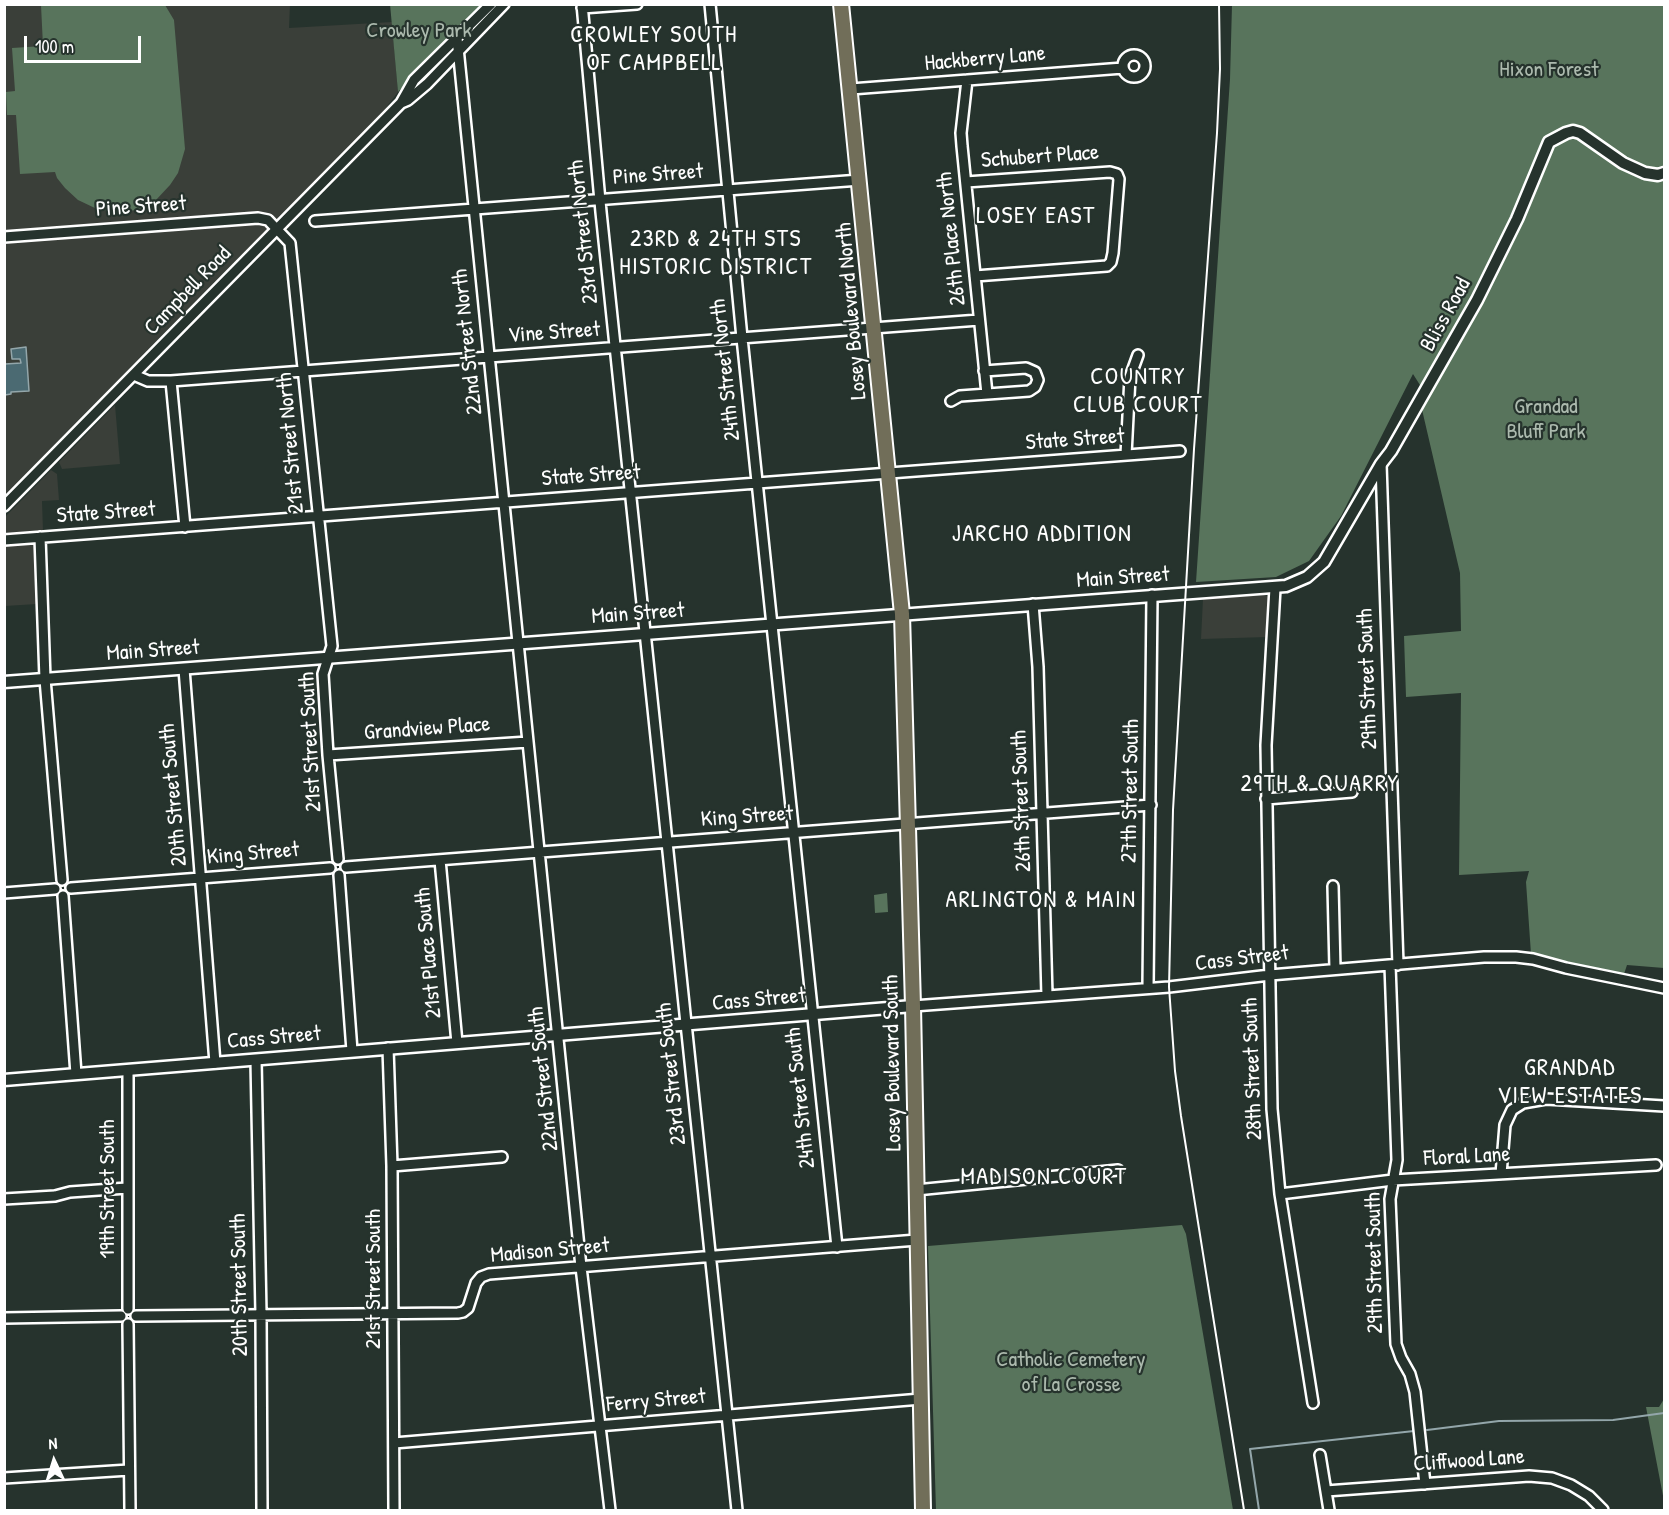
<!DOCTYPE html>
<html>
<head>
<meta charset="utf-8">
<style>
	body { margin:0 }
	#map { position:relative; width:1669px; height:1515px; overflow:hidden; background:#26332d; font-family:"Patrick Hand",sans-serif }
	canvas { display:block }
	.frame { position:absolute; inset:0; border:6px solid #fff; pointer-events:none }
	.north { position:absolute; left:24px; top:1431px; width:60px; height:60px; -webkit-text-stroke:4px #26332d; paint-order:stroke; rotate:356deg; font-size:16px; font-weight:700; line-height:24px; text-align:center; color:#fff }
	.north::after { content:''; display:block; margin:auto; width:21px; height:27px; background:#fff; clip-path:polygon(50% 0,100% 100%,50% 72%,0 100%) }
	.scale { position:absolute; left:24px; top:36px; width:117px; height:27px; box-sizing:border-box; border:3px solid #fff; border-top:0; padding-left:8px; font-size:18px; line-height:21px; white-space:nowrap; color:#fff; -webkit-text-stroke:4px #26332d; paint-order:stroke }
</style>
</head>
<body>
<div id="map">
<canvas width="1669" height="1515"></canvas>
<div class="frame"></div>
<div class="north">N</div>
<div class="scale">100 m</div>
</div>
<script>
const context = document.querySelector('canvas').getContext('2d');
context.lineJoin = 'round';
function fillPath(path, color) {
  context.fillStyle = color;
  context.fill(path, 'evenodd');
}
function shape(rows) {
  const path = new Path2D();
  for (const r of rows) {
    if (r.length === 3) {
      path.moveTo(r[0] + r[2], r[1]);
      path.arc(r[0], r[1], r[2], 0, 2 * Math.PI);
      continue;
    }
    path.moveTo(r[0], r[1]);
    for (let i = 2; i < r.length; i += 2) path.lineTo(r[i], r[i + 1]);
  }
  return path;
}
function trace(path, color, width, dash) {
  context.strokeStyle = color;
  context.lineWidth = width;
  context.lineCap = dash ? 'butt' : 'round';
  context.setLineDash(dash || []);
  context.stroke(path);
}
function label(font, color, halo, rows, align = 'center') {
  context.font = font + ' "Patrick Hand",sans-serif';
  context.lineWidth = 4.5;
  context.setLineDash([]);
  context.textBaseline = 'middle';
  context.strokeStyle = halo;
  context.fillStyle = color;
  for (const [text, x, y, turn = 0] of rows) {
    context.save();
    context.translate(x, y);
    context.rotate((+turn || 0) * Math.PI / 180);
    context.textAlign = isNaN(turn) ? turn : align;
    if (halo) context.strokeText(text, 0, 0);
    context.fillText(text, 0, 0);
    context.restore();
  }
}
fillPath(shape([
	[290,4,289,28,392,22,398,92,385,109,5,498,5,5],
	[115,405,120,464,62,469,59,462],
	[51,470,57,474,59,500,42,501,43,531,34,532,37,604,5,606,5,517],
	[1264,595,1269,597,1268,637,1201,639,1203,599]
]), '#3a3f39');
fillPath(shape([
	[390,4,483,5,398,92],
	[41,5,165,5,174,20,185,149,178,173,170,185,155,201,144,207,137,210,117,212,97,209,78,200,65,188,57,178,55,172,20,174,16,115,7,115,6,92,15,91,12,48,43,46],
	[1232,5,1664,5,1664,968,1627,965,1624,974,1605,975,1531,954,1526,882,1529,871,1459,875,1461,693,1406,697,1404,636,1461,631,1460,573,1420,401,1425,393,1413,374,1341,516,1309,561,1276,577,1196,582,1230,79],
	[887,893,888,912,875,913,874,895],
	[1182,1225,1186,1234,1233,1510,936,1510,928,1246],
	[1664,1399,1664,1501,1646,1407,1659,1407]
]), '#58745c');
const water = shape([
	[26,347,29,391,11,392,11,394,5,395,5,364,21,363,20,359,12,359,11,349,26,347]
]);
fillPath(water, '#4b6a72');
trace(water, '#93a6aa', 1.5);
trace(shape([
	[1427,1430,1499,1421,1613,1420,1664,1413],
	[1259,1510,1250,1449,1414,1431]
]), '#93a6aa', 2);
const minor = shape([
	[582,4,601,212,737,1510],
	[710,4,742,338,837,1247],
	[582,8,637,4],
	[457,38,581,1267,610,1510],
	[1134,66,11],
	[967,80,961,133,962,146,987,394],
	[851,89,1123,68],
	[401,103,408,100,427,84,504,4],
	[966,182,1110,172,1117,174,1119,179,1113,253,1111,262,1107,266,975,276],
	[315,221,860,180],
	[4,237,258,218,268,220,290,243,332,646,323,674,328,755,338,859],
	[134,375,148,381,171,381,979,320],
	[171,381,185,527],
	[951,401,960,396,1029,391,1035,387,1038,380,1035,372,1026,368,984,371],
	[1126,455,1130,377,1138,355],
	[1381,464,1398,965],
	[4,506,401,103,414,80,491,4],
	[40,537,45,679,62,880],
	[4,540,1180,451],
	[1275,588,1266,745,1272,1109,1280,1194,1313,1403],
	[1033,604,1038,667,1047,996],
	[184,669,215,1063],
	[328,755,528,742],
	[1266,799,1352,792],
	[440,860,457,1043],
	[346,867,1151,805],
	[339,875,352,1051],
	[1333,886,1335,969],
	[71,888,330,868],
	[4,893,55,889],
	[63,896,76,1074],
	[1390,965,1397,1160,1390,1199,1396,1344,1401,1358,1410,1374,1415,1392,1425,1484],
	[1148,988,1152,595],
	[913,1006,1169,987,1270,975,1484,957,1516,957,1533,959,1566,968,1664,988],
	[388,1048,392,1166,394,1510],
	[256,1060,261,1314,262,1510],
	[128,1070,128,1309],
	[392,1166,502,1157],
	[1501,1174,1505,1125,1512,1110,1523,1103,1546,1099,1664,1106],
	[916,1190,1118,1170],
	[1280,1194,1393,1180,1656,1165],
	[4,1199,55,1196,70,1192,127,1188],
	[136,1316,458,1313,463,1312,468,1308,476,1283,481,1277,489,1274,917,1240],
	[4,1318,121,1316],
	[128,1324,130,1510],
	[394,1443,921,1399],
	[1320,1455,1329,1510],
	[4,1478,129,1470],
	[1326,1491,1529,1476,1552,1478,1571,1485,1589,1496,1603,1510]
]);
const tertiary = shape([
	[4,682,1286,586,1307,577,1324,562,1381,464,1391,451,1477,300,1517,219,1549,142,1566,133,1573,131,1580,133,1623,163,1645,173,1658,175,1664,173],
	[4,1080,913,1006]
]);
const primary = shape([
	[841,4,902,614,913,1006,923,1510]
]);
trace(minor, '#fff', 14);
trace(tertiary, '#fff', 15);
trace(primary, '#fff', 18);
trace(minor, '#26332d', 9);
trace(tertiary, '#26332d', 10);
trace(primary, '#716e59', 14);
trace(shape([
	[1219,4,1220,69,1217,133,1194,449,1173,810,1169,987,1175,1071,1181,1116,1244,1510]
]), '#fff', 2);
label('22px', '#acbaae', '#26332d', [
	["Crowley Park",419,31],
	["Hixon Forest",1549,70],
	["Grandad",1546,407],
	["Bluff Park",1546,432],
	["Catholic Cemetery",1071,1360],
	["of La Crosse",1071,1385]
]);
label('22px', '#fff', '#26332d', [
	["Hackberry Lane",985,59,-5],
	["Schubert Place",1040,157,-4],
	["Pine Street",658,175,-4],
	["Pine Street",141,207,-4],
	["23rd Street North",584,232,-96],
	["26th Place North",952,239,-96],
	["Campbell Road",188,291,-46],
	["Losey Boulevard North",852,311,-95],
	["Bliss Road",1446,315,-61],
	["Vine Street",554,333,-4],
	["22nd Street North",468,342,-96],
	["24th Street North",726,370,-96],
	["State Street",1075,440,-4],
	["21st Street North",291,443,-95],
	["State Street",591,476,-4],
	["State Street",106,513,-4],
	["Main Street",1123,578,-4],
	["Main Street",638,614,-4],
	["Main Street",153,651,-4],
	["29th Street South",1368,679,-92],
	["Grandview Place",427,729,-4],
	["21st Street South",311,742,-93],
	["27th Street South",1131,791,-89],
	["20th Street South",174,795,-95],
	["26th Street South",1022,801,-92],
	["King Street",747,817,-4],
	["King Street",253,854,-5],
	["21st Place South",429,953,-95],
	["Cass Street",1242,959,-7],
	["Cass Street",759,1000,-5],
	["Cass Street",274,1038,-5],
	["Losey Boulevard South",893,1063,-91],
	["28th Street South",1253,1069,-92],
	["23rd Street South",672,1074,-96],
	["22nd Street South",544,1079,-96],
	["24th Street South",801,1098,-96],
	["Floral Lane",1467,1157,-3],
	["19th Street South",108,1189,-90],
	["Madison Street",550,1251,-5],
	["29th Street South",1375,1263,-91],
	["21st Street South",374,1279,-90],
	["20th Street South",240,1285,-91],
	["Ferry Street",656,1401,-5],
	["Cliffwood Lane",1469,1461,-4]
]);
context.letterSpacing = '1.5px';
label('24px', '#fff', '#26332d', [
	["CROWLEY SOUTH",654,36],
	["OF CAMPBELL",654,64],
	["LOSEY EAST",1036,217],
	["23RD & 24TH STS",716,240],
	["HISTORIC DISTRICT",716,268],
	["COUNTRY",1138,378],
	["CLUB COURT",1138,406],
	["JARCHO ADDITION",1042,535],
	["29TH & QUARRY",1320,785],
	["ARLINGTON & MAIN",1041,901],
	["GRANDAD",1570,1069],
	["VIEW ESTATES",1570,1097],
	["MADISON COURT",1044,1178]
]);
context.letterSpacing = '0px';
</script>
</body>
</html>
